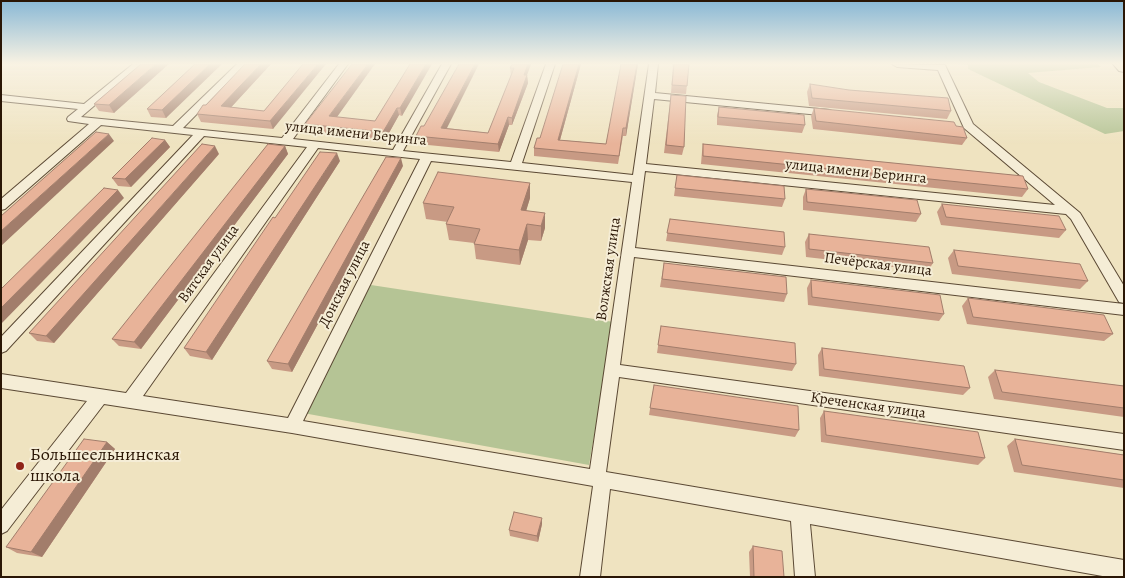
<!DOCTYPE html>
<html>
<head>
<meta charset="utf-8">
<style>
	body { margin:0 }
	#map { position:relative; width:1125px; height:578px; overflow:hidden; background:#efe3c0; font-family:Alegreya,serif }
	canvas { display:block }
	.frame { position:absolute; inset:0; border:2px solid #2a1605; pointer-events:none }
</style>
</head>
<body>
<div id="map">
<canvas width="1125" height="578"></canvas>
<div class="frame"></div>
</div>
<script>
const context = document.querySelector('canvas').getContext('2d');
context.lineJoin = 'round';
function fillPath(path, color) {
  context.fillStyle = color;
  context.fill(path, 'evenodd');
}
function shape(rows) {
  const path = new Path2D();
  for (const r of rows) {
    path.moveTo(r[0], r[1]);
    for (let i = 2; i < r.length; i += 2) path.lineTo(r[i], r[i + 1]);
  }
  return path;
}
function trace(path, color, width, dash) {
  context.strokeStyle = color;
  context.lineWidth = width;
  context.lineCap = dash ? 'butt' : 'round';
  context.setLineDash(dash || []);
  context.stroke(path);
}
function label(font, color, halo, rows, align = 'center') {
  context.font = font + ' Alegreya,serif';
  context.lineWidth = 4;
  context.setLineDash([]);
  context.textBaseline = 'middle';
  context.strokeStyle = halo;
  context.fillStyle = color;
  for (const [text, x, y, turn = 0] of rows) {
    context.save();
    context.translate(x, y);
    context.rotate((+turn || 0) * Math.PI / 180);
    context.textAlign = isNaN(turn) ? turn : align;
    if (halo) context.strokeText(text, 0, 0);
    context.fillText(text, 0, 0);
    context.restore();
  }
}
fillPath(shape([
	[958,64,1098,64,1101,67,1028,73,1039,82,1107,108,1124,108,1124,131,1105,134,968,69,968,65],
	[371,285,614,322,589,465,303,413]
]), '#b5c495');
const minor = shape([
	[133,64,143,64,81,117,173,126,237,64,246,64,183,128,282,138,339,64,348,64,293,139,393,150,442,64,451,64,403,151,511,162,546,64,555,64,522,163,633,175,649,64,658,64,655,93,830,110,835,113,830,116,654,99,646,164,1055,205,964,128,938,70,897,67,892,64,945,65,973,124,1080,213,1124,286,1124,303,1119,302,1071,219,1066,214,645,171,635,248,1124,304,1124,315,634,257,620,365,1124,434,1124,450,619,377,606,472,1124,560,1124,577,1108,577,810,524,815,577,795,577,791,521,610,489,600,577,580,577,593,486,292,433,104,404,7,531,1,534,1,510,87,401,1,388,1,374,126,393,307,147,204,136,6,351,1,353,1,337,193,135,101,125,5,209,1,210,1,199,89,124,68,121,67,119,68,117,78,109,1,101,1,95,84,104,133,64],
	[318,148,420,159,288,418,143,396,318,148],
	[431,161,632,182,590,469,303,421,431,161]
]);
const primary = shape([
	[1113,64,1124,64,1124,72,1119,71,1113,64]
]);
trace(minor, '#5b4934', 2);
trace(primary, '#2a1605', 2);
fillPath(minor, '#f5edd6');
fillPath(primary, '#efe3c0');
fillPath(shape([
	[141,64,114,113,99,111,94,104],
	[195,64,166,118,151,117,147,109],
	[271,64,231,107,264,111,303,64,273,129,201,122,197,114,206,105],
	[410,64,402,116,399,115,385,140,308,132,305,124,375,121],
	[512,64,531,64,527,75,528,83,512,125,509,125,499,152,418,144,416,136,446,128,488,133,511,76,510,68],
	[581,64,560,140,606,144,638,64,626,136,623,136,618,164,534,156,534,148,540,138],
	[673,64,689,64,686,94,671,93],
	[810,84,951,111,947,119,809,106,807,92],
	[671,95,684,147,682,155,664,153],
	[719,107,805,125,802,133,717,125,717,115],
	[814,108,956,126,967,138,962,145,813,129,811,116],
	[165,140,170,147,131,187,118,186,112,178],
	[703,144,1028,189,1022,197,701,164,702,152],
	[285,146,288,154,141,349,119,346,112,339],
	[219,154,54,343,37,341,29,333],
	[340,161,212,360,190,356,184,348,275,218],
	[403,166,292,372,272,369,267,361],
	[677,175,785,199,782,207,674,196],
	[530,183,530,198,526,210,545,228,541,241,528,240,520,265,476,259,474,243,449,240,446,224,448,222,426,219,423,203],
	[806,189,921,214,916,222,803,210,803,197],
	[942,204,1066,230,1059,238,941,225,937,212],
	[670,219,785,247,782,255,666,241],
	[809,234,933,263,928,271,806,257,805,242],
	[954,250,1088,281,1080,289,952,274,948,258],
	[664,263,787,294,784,302,660,287],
	[811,280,944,314,939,321,808,305,807,288],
	[968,298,1113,334,1104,341,967,324,962,306],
	[660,333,796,364,792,371,657,353],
	[822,348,970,388,963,395,819,376,818,355],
	[995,370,1124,386,1124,417,994,399,988,377],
	[654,385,799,430,795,437,649,415],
	[824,411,985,458,978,465,821,442,820,418],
	[1015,439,1124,455,1124,488,1014,472,1007,446],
	[107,442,115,449,42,557,17,553,6,547],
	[542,524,538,542,510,536,509,530],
	[753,546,784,577,750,577,749,552]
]), '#c89a84');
fillPath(shape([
	[156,64,169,64,114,113,109,105],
	[210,64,222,64,166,118,162,110],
	[261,64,271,64,225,114,221,106],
	[318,64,326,64,273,129,270,121],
	[368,64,375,64,332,124,329,116],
	[426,64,432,64,402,116,400,108],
	[475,64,479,64,443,136,441,128],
	[528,64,531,64,524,83,524,75],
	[579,64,581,64,558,147,558,140],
	[637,64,638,64,626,136,626,128],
	[527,75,528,83,512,125,512,118],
	[397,108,399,115,385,140,383,132],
	[508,117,509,125,499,152,498,144],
	[109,134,114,141,1,246,1,231],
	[165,140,170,147,131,187,125,179],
	[215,146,219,154,54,343,46,336],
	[285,146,288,154,141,349,134,342],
	[337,153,340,161,212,360,206,352],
	[401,158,403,166,292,372,288,364],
	[530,183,530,198,522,225,521,210],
	[118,190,124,198,1,324,1,308],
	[545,213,545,228,541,241,541,226],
	[527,224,528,240,520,265,519,250],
	[107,442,115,449,42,557,31,552],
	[542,518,542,524,538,542,537,536]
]), '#a27d6b');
const building = shape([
	[141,64,156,64,109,105,94,104,141,64],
	[195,64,210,64,162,110,147,109,195,64],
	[245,64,261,64,221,106,264,111,303,64,318,64,270,121,197,114,203,105,206,105,245,64],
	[352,64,368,64,329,116,375,121,410,64,426,64,400,108,397,108,383,132,305,124,352,64],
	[459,64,475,64,441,128,488,133,514,68,510,68,512,64,528,64,524,75,527,75,512,118,508,117,498,144,416,136,421,126,424,126,459,64],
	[563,64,579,64,558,140,606,144,621,64,637,64,626,128,623,128,619,156,534,148,537,138,540,138,563,64],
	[674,64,689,64,687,86,672,85,674,64],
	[810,84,849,90,948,98,951,111,812,98,810,84],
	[671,95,686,96,684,147,666,145,671,95],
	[719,107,804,115,805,125,718,117,719,107],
	[814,108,954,122,956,126,963,127,967,138,816,121,814,108],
	[96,132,109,134,1,231,1,216,96,132],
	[152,138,165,140,125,179,112,178,152,138],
	[202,144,215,146,46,336,29,333,202,144],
	[268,144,285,146,134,342,112,339,268,144],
	[703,144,1023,176,1028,189,703,156,703,144],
	[320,152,337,153,206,352,184,348,273,217,275,218,320,152],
	[386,157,401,158,288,364,267,361,386,157],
	[438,172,530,183,521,210,545,213,541,226,527,224,519,250,474,244,480,229,446,224,454,207,423,203,438,172],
	[677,175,784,186,785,199,675,188,677,175],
	[104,188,118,190,1,308,1,289,104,188],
	[806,189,917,200,921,214,807,202,806,189],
	[942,204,1059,216,1066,230,946,217,942,204],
	[670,219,784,232,785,247,667,233,670,219],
	[809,234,929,247,933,263,809,249,809,234],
	[954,250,1080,264,1088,281,958,266,954,250],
	[664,263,786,277,787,294,662,279,664,263],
	[811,280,940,295,944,314,812,297,811,280],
	[968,298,1104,315,1113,334,973,317,968,298],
	[661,326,795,343,796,364,658,345,661,326],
	[822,348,964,366,970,388,824,369,822,348],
	[995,370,1124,386,1124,408,1002,392,995,370],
	[654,385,798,406,799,430,650,408,654,385],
	[824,411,978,432,985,458,826,435,824,411],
	[84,439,107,442,31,552,6,547,84,439],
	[1015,439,1124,455,1124,480,1022,465,1015,439],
	[514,512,542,518,537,536,509,530,514,512],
	[753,546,782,551,784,577,754,577,753,546]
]);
fillPath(building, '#e8b399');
trace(building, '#a27d6b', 1);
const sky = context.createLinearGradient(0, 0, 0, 144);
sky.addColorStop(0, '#89b8d5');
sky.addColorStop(0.44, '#f8f2e3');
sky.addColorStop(1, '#f8f2e300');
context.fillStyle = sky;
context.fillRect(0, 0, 1125, 144);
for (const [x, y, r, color] of [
	[20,466,5,"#8f2418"]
]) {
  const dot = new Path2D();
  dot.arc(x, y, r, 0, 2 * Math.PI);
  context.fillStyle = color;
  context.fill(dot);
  trace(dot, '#f5edd6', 2);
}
label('15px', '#2a1605', '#f5edd6', [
	["улица имени Беринга",356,134,6],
	["улица имени Беринга",856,172,6],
	["Вятская улица",209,264,-54],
	["Печёрская улица",878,265,7],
	["Волжская улица",609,269,-82],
	["Донская улица",345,284,-63],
	["Креченская улица",868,406,8]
]);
label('18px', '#2a1605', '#f5edd6', [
	["Большеельнинская",30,456],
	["школа",30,477]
], 'left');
</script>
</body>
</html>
